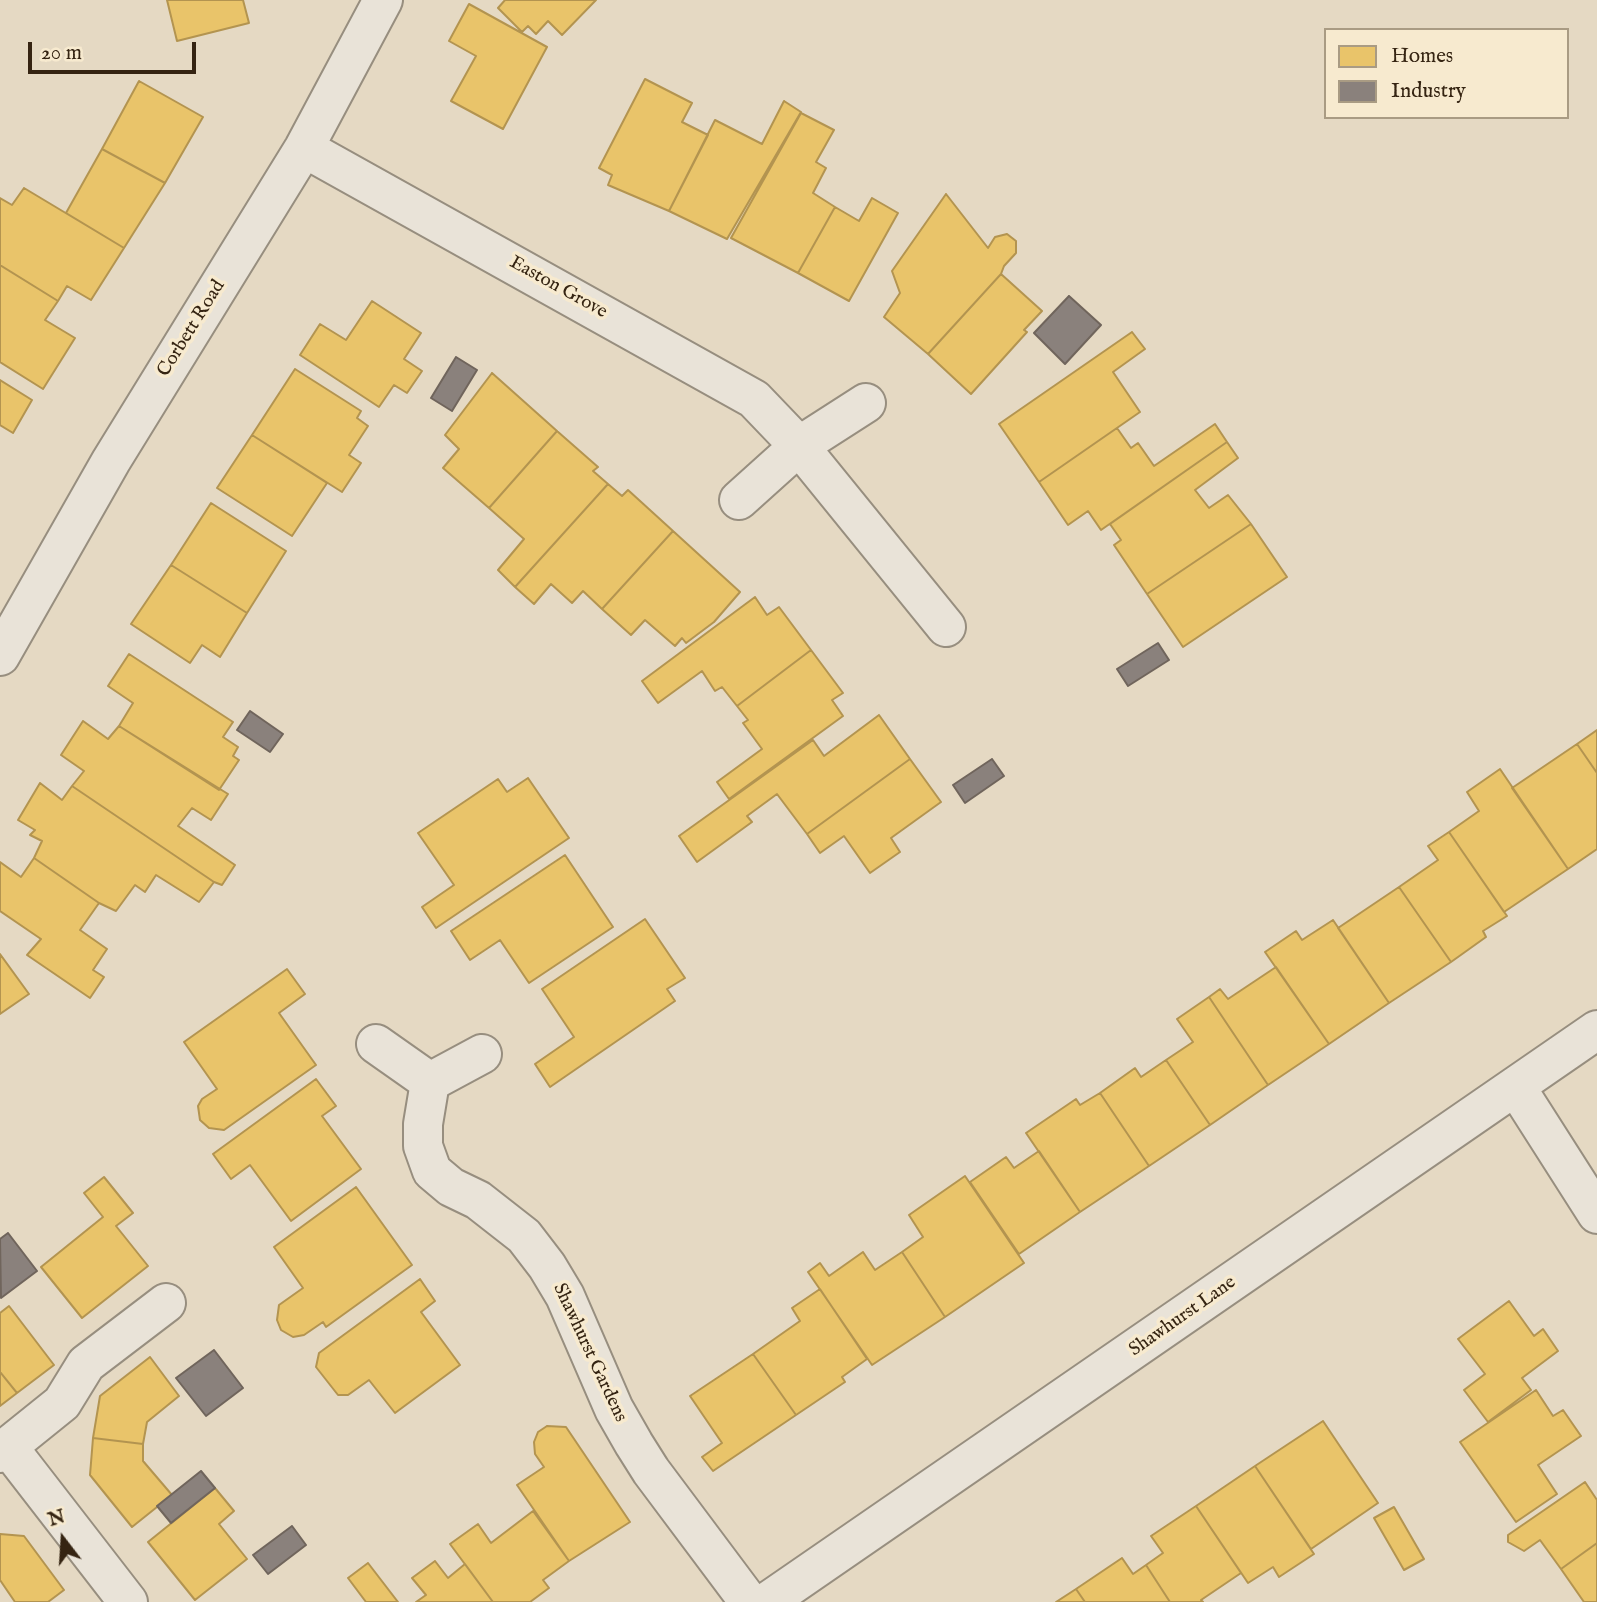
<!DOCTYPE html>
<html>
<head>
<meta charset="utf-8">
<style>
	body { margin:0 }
	#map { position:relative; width:1597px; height:1602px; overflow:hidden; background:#e5d9c3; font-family:"IM FELL English",serif }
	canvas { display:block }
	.legend { position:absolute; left:1324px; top:28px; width:245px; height:91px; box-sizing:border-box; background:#f7eacf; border:2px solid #a99b83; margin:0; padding:9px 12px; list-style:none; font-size:21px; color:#352412 }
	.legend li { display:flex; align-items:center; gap:14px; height:35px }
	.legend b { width:35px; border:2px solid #a99b83 }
	.north { position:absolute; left:28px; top:1504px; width:70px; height:70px; -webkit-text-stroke:5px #f7eacf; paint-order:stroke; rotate:343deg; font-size:19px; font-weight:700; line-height:28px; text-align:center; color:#352412 }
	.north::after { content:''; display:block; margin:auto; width:24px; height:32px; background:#352412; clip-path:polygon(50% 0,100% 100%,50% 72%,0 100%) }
	.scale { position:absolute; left:28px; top:42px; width:168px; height:32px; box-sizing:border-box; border:4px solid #352412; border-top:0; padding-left:9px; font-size:21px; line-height:24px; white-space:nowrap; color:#352412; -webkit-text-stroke:5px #f7eacf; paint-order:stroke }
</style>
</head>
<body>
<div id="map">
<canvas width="1597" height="1602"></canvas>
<ul class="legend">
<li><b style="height:19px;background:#e9c46a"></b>Homes</li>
<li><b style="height:19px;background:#8a817c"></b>Industry</li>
</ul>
<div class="north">N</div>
<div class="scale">20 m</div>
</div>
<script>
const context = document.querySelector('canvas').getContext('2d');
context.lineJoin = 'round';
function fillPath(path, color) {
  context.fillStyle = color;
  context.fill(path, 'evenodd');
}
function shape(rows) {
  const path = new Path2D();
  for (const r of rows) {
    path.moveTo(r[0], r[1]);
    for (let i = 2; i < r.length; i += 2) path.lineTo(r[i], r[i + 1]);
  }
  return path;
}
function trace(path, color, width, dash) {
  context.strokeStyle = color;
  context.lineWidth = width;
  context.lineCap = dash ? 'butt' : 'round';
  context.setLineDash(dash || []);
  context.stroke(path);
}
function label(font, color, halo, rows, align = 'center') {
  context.font = font + ' "IM FELL English",serif';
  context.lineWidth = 7;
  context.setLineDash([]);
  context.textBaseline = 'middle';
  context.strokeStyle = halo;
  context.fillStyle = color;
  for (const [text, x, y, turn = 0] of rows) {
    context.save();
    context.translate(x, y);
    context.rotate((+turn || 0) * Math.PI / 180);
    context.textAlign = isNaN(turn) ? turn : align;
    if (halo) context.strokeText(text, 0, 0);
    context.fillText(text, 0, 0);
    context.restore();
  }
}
const homes = shape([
	[167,0,243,0,249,23,177,41,167,0],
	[505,0,596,0,562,35,548,21,536,34,528,26,522,32,498,8,505,0],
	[469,4,547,47,503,129,451,101,476,56,449,41,469,4],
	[645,79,692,103,682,122,708,135,669,211,608,185,612,175,599,168,645,79],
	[139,81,203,117,165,183,102,149,139,81],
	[784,101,801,112,727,239,669,211,715,120,762,144,784,101],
	[801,113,834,130,816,162,826,168,813,193,835,207,798,273,731,238,801,113],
	[102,149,165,183,124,248,66,213,102,149],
	[24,188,124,248,91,300,67,286,58,301,0,265,0,198,12,205,24,188],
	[946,194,988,248,995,237,1007,234,1016,241,1016,253,1004,266,1001,274,928,354,884,317,900,293,892,271,946,194],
	[872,198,898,213,849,301,798,273,835,207,859,221,872,198],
	[0,265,58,301,45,320,75,338,43,389,0,362,0,265],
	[1001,274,1042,311,1024,330,1027,332,971,394,928,354,1001,274],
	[372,301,421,333,404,359,422,371,407,393,394,385,379,407,300,355,320,324,346,340,372,301],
	[1132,332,1145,349,1113,372,1140,412,1039,482,999,424,1132,332],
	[295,369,361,411,357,418,368,426,349,455,361,463,342,492,252,435,295,369],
	[492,373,557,431,489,508,443,468,459,449,445,435,492,373],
	[0,380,32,400,13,433,0,425,0,380],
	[1215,424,1227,442,1101,530,1088,511,1068,525,1039,482,1117,428,1131,448,1138,443,1154,466,1215,424],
	[557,431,598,467,593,471,608,484,515,587,498,570,524,539,489,508,557,431],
	[252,435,327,483,292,536,217,488,252,435],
	[1227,442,1238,458,1195,490,1209,508,1228,495,1251,524,1147,594,1114,545,1121,540,1110,524,1227,442],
	[608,484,622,496,628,490,673,531,602,609,583,591,572,603,551,584,534,604,515,587,608,484],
	[211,503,286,551,247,613,171,565,211,503],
	[1251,524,1287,577,1183,647,1147,594,1251,524],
	[673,531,740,592,714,622,686,643,682,638,675,646,645,620,631,635,602,609,673,531],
	[171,565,247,613,220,657,202,645,190,663,131,624,171,565],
	[755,597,767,615,779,607,811,650,737,706,722,687,715,691,702,671,658,703,642,681,755,597],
	[811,650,843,693,832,700,843,716,729,799,717,782,762,749,743,723,748,720,737,706,811,650],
	[129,654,233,722,223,737,238,747,233,756,239,760,219,790,119,726,133,703,108,686,129,654],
	[879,715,910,759,807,834,777,794,747,816,752,822,697,862,679,836,813,740,824,756,879,715],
	[83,721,108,739,119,726,228,794,211,820,192,808,178,826,235,865,222,885,214,882,72,786,84,771,61,755,83,721],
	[1597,730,1597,773,1577,744,1597,730],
	[1577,744,1597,773,1597,849,1568,869,1512,788,1577,744],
	[910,759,941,802,891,838,900,852,870,873,844,836,820,853,807,834,910,759],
	[1500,769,1568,869,1504,912,1449,832,1479,811,1467,792,1500,769],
	[528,778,569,838,436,928,422,907,454,885,418,833,498,779,507,792,528,778],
	[40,783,62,800,72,786,214,882,199,902,156,875,145,892,135,885,116,911,99,903,34,858,42,841,30,835,35,830,18,820,40,783],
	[1449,832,1507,916,1483,931,1486,937,1451,962,1399,887,1438,860,1428,846,1449,832],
	[565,855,613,927,529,983,500,940,470,960,451,931,565,855],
	[34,858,99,903,80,930,107,949,93,970,104,977,90,998,27,955,41,939,0,911,0,862,21,877,34,858],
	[1399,887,1451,962,1389,1003,1338,928,1399,887],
	[645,919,685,978,667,989,675,1001,550,1087,535,1064,574,1037,542,989,645,919],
	[1333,920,1389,1003,1329,1044,1265,952,1296,931,1302,940,1333,920],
	[0,954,29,994,0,1014,0,954],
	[1276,967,1329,1044,1268,1085,1209,997,1220,989,1228,999,1276,967],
	[287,969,305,994,279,1013,316,1065,224,1130,209,1128,200,1120,198,1106,202,1099,217,1089,184,1042,287,969],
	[1209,997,1268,1085,1210,1125,1166,1060,1193,1042,1177,1019,1209,997],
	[1166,1060,1210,1125,1149,1166,1100,1093,1135,1068,1141,1077,1166,1060],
	[316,1079,336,1106,322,1116,361,1169,291,1221,250,1165,231,1179,213,1154,316,1079],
	[1100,1093,1149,1166,1080,1212,1026,1133,1076,1099,1080,1105,1100,1093],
	[1039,1151,1080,1212,1019,1254,970,1182,1006,1157,1014,1168,1039,1151],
	[965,1176,1024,1263,945,1317,902,1252,923,1237,909,1215,965,1176],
	[104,1177,133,1213,116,1226,148,1266,82,1318,41,1267,103,1217,84,1193,104,1177],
	[356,1187,412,1265,326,1327,323,1322,304,1335,293,1337,281,1330,277,1320,279,1305,303,1288,274,1247,356,1187],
	[863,1252,875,1270,902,1252,945,1317,872,1365,808,1272,820,1263,829,1276,863,1252],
	[420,1279,435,1301,421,1312,460,1365,395,1413,369,1380,348,1395,338,1395,316,1367,319,1353,420,1279],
	[820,1289,867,1359,842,1377,845,1382,796,1415,753,1354,800,1321,792,1308,820,1289],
	[1509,1301,1534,1336,1543,1329,1558,1351,1522,1378,1531,1390,1488,1422,1464,1390,1485,1374,1458,1339,1509,1301],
	[9,1306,54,1365,17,1393,0,1372,0,1313,9,1306],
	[753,1354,796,1415,713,1471,702,1457,722,1443,690,1396,753,1354],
	[150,1357,179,1396,147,1422,143,1444,93,1438,100,1396,150,1357],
	[0,1372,17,1393,0,1406,0,1372],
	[1536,1390,1553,1416,1563,1410,1581,1436,1538,1465,1557,1494,1516,1522,1460,1442,1536,1390],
	[1323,1421,1378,1503,1311,1549,1255,1466,1323,1421],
	[547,1426,566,1427,630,1522,569,1561,517,1485,544,1467,535,1454,534,1442,538,1432,547,1426],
	[93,1438,143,1444,143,1461,172,1495,132,1527,90,1475,93,1438],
	[1255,1466,1314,1554,1279,1577,1273,1567,1248,1583,1196,1506,1255,1466],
	[1585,1482,1597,1500,1597,1543,1561,1569,1540,1540,1524,1551,1508,1542,1508,1535,1585,1482],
	[215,1488,234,1511,219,1524,247,1559,195,1600,148,1542,215,1488],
	[1196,1506,1241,1573,1201,1600,1203,1602,1170,1602,1146,1565,1163,1553,1151,1536,1196,1506],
	[1394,1507,1424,1559,1404,1570,1374,1518,1394,1507],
	[533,1511,569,1561,543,1580,549,1588,530,1602,493,1602,450,1544,478,1524,491,1543,533,1511],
	[0,1534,24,1536,64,1590,48,1602,15,1602,0,1580,0,1534],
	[1597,1543,1597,1602,1584,1602,1561,1569,1597,1543],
	[1122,1558,1133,1574,1146,1565,1170,1602,1085,1602,1076,1589,1122,1558],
	[435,1561,448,1578,465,1564,493,1602,416,1602,426,1595,412,1578,435,1561],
	[368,1563,398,1602,366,1602,348,1578,368,1563],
	[1076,1589,1085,1602,1056,1602,1076,1589]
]);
fillPath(homes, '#e9c46a');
trace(homes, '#b39450', 2);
const industry = shape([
	[1069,296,1101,325,1065,364,1034,333,1069,296],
	[456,357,477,370,452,411,431,398,456,357],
	[1158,643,1169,660,1128,686,1117,669,1158,643],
	[250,711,283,734,270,752,237,730,250,711],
	[992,759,1004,776,965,803,953,785,992,759],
	[8,1233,37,1271,1,1298,0,1239,8,1233],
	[214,1350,243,1388,206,1416,176,1378,214,1350],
	[201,1471,215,1488,171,1523,157,1506,201,1471],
	[292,1526,306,1545,268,1574,253,1555,292,1526]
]);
fillPath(industry, '#8a817c');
trace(industry, '#70655c', 2);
const minor = shape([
	[304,148,754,399,799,446,946,627],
	[739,500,799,446,866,403],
	[0,656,111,461,304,148,383,0],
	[376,1044,430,1082,482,1054],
	[430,1082,423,1124,423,1146,432,1171,451,1187,478,1200,524,1236,547,1266,565,1296,614,1409,634,1444,651,1471,749,1602],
	[1516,1087,1597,1214],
	[8,1447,128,1602],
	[0,1453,62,1403,86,1364,166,1303],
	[767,1602,1597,1030]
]);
trace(minor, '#978e7f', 42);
trace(minor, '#e9e3d8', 38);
label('19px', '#352412', '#f7eacf', [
	["Easton Grove",558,288,29],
	["Corbett Road",192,329,-58],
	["Shawhurst Lane",1183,1317,-35],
	["Shawhurst Gardens",589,1353,65]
]);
</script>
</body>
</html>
